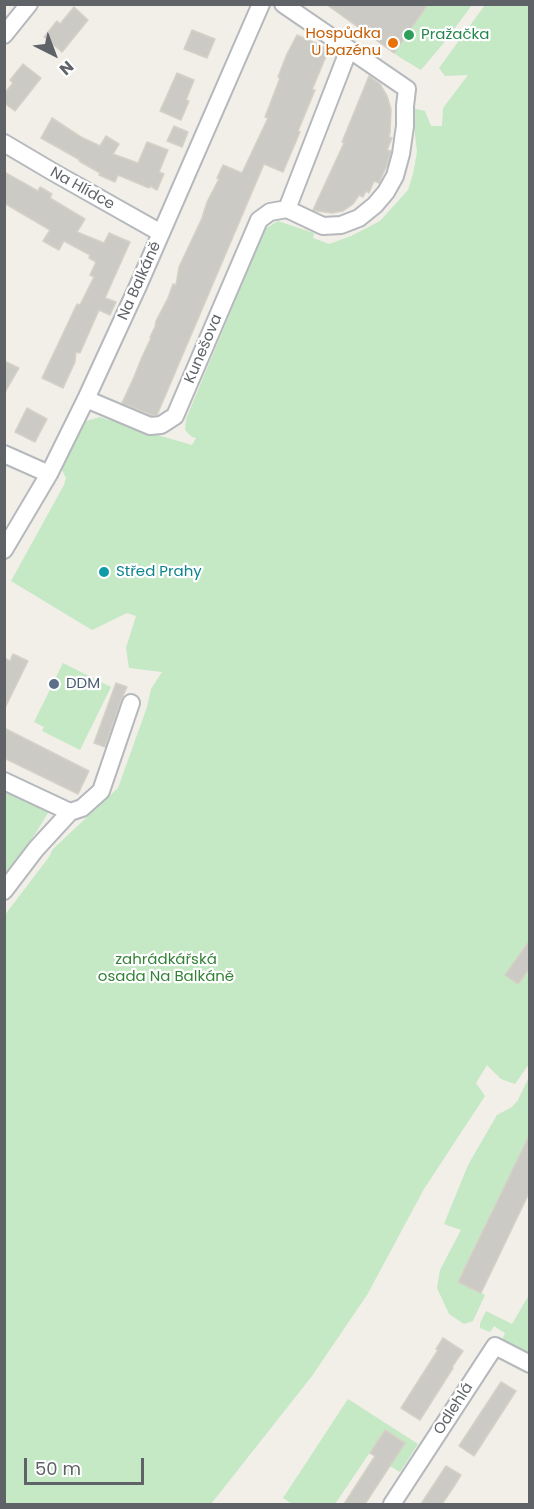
<!DOCTYPE html>
<html>
<head>
<meta charset="utf-8">
<style>
	body { margin:0 }
	#map { position:relative; width:534px; height:1509px; overflow:hidden; background:#f1efe8; font-family:Poppins,sans-serif }
	canvas { display:block }
	.frame { position:absolute; inset:0; border:6px solid #5f6368; pointer-events:none }
	.north { position:absolute; left:24px; top:24px; width:60px; height:60px; -webkit-text-stroke:4px #fff; paint-order:stroke; rotate:138deg; font-size:16px; font-weight:700; line-height:24px; text-align:center; color:#5f6368 }
	.north::after { content:''; display:block; margin:auto; width:21px; height:27px; background:#5f6368; clip-path:polygon(50% 0,100% 100%,50% 72%,0 100%) }
	.scale { position:absolute; left:24px; top:1458px; width:120px; height:27px; box-sizing:border-box; border:3px solid #5f6368; border-top:0; padding-left:8px; font-size:18px; line-height:21px; white-space:nowrap; color:#5f6368; -webkit-text-stroke:4px #fff; paint-order:stroke }
</style>
</head>
<body>
<div id="map">
<canvas width="534" height="1509"></canvas>
<div class="frame"></div>
<div class="north">N</div>
<div class="scale">50 m</div>
</div>
<script>
const context = document.querySelector('canvas').getContext('2d');
context.lineJoin = 'round';
function fillPath(path, color) {
  context.fillStyle = color;
  context.fill(path, 'evenodd');
}
function shape(rows) {
  const path = new Path2D();
  for (const r of rows) {
    path.moveTo(r[0], r[1]);
    for (let i = 2; i < r.length; i += 2) path.lineTo(r[i], r[i + 1]);
  }
  return path;
}
function trace(path, color, width, dash) {
  context.strokeStyle = color;
  context.lineWidth = width;
  context.lineCap = dash ? 'butt' : 'round';
  context.setLineDash(dash || []);
  context.stroke(path);
}
function label(font, color, halo, rows, align = 'center') {
  context.font = font + ' Poppins,sans-serif';
  context.lineWidth = 4.5;
  context.setLineDash([]);
  context.textBaseline = 'middle';
  context.strokeStyle = halo;
  context.fillStyle = color;
  for (const [text, x, y, turn = 0] of rows) {
    context.save();
    context.translate(x, y);
    context.rotate((+turn || 0) * Math.PI / 180);
    context.textAlign = isNaN(turn) ? turn : align;
    if (halo) context.strokeText(text, 0, 0);
    context.fillText(text, 0, 0);
    context.restore();
  }
}
fillPath(shape([
	[326,5,472,5,442,45,421,70,401,58],
	[485,5,529,5,529,1064,515,1084,501,1079,487,1065,476,1083,485,1096,424,1189,367,1295,312,1376,211,1504,5,1504,4,916,49,857,53,849,118,788,147,707,151,689,162,672,129,668,126,648,136,616,127,613,92,630,11,581,64,485,66,478,59,464,79,423,100,417,147,432,192,445,196,438,192,437,185,430,186,419,265,229,278,221,314,233,313,238,329,244,351,236,380,221,408,190,413,174,417,152,412,108,425,111,431,126,442,126,443,108,468,75,445,76,439,68],
	[63,663,111,687,80,750,42,731,44,727,34,722],
	[5,787,51,808,35,834,5,875],
	[529,1077,529,1136,458,1281,485,1295,473,1321,464,1324,449,1314,437,1288,440,1270,461,1230,444,1224,468,1165,497,1115,512,1107,518,1100],
	[529,1295,529,1355,502,1340,505,1333,494,1326,490,1332,480,1328,480,1323,486,1311,512,1324],
	[348,1399,418,1444,400,1472,390,1466,404,1443,385,1430,335,1504,292,1504,283,1498]
]), '#c5e8c5');
const building = shape([
	[326,4,428,4,394,53,326,4],
	[74,7,88,20,62,52,44,37,57,21,60,24,74,7],
	[192,30,215,39,207,58,184,49,192,30],
	[297,35,329,49,312,90,315,90,298,131,300,132,283,172,264,164,157,415,152,415,122,403,134,377,142,357,151,338,150,337,155,327,156,321,168,298,173,284,176,285,179,267,202,218,207,202,219,179,217,178,223,165,242,173,268,118,265,117,280,78,278,77,287,54,297,35],
	[23,64,41,78,15,111,4,103,4,94,13,83,10,80,23,64],
	[177,73,194,80,186,100,189,101,181,120,160,111,177,73],
	[369,76,380,84,387,96,391,109,390,133,389,137,392,138,387,150,391,151,387,165,379,183,374,181,369,193,366,191,363,197,359,195,353,204,343,211,332,213,317,211,313,210,344,143,342,142,369,76],
	[52,118,81,137,100,146,106,136,119,144,113,154,138,163,147,142,168,150,159,172,164,174,157,190,150,186,149,188,118,175,115,182,99,175,100,173,79,161,80,160,41,138,52,118],
	[174,126,188,132,182,147,167,141,174,126],
	[4,172,38,191,40,187,52,194,50,198,85,219,77,232,104,243,109,233,130,242,105,298,116,302,110,315,99,310,80,353,76,352,75,362,63,388,42,378,77,304,80,305,94,277,90,275,96,262,89,258,90,255,64,241,59,250,43,241,50,230,4,203,4,172],
	[4,361,19,368,4,394,4,361],
	[27,408,47,419,35,442,15,432,27,408],
	[13,654,28,661,4,710,4,658,10,661,13,654],
	[116,683,127,687,121,700,105,747,94,743,116,683],
	[4,728,89,771,78,794,4,758,4,728],
	[530,940,530,968,518,984,505,975,530,940],
	[530,1134,530,1191,481,1293,458,1282,530,1134],
	[443,1338,463,1351,452,1367,453,1368,420,1420,401,1408,438,1350,436,1349,443,1338],
	[501,1382,516,1391,474,1456,459,1446,501,1382],
	[385,1430,405,1443,365,1504,344,1504,375,1456,370,1453,385,1430],
	[446,1466,461,1475,453,1488,442,1504,421,1504,446,1466]
]);
fillPath(building, '#cccac5');
trace(building, '#d6d1c6', 1.5);
const minor = shape([
	[4,35,29,4],
	[4,143,53,172,161,233],
	[287,209,349,49],
	[86,399,150,426,161,425,175,416,259,220,270,212,287,209,323,226,341,225,359,218,375,205,386,192,395,176,401,154,405,126,405,106,407,89,283,4],
	[4,454,49,474],
	[4,550,49,474,86,399,138,286,261,4],
	[4,781,70,812],
	[4,891,36,849,70,812,82,808,101,791,131,703],
	[392,1504,495,1346,530,1364]
]);
trace(minor, '#b5b8bc', 20);
trace(minor, '#fff', 16);
for (const [x, y, r, color] of [
	[409,35,6,"#2e9e5b"],
	[393,43,6,"#e8710a"],
	[104,572,6,"#0f9aa8"],
	[54,684,6,"#5c6f8a"]
]) {
  const dot = new Path2D();
  dot.arc(x, y, r, 0, 2 * Math.PI);
  context.fillStyle = color;
  context.fill(dot);
  trace(dot, '#fff', 2);
}
label('15px', '#c56008', '#fff', [
	["Hospůdka",381,34],
	["U bazénu",381,51]
], 'right');
label('15px', '#27864d', '#fff', [
	["Pražačka",421,35]
], 'left');
label('15px', '#5f6368', '#fff', [
	["Na Hlídce",82,189,29],
	["Na Balkáně",140,281,-66],
	["Kunešova",204,349,-67],
	["Odlehlá",454,1409,-57]
]);
label('15px', '#0d838f', '#fff', [
	["Střed Prahy",116,572]
], 'left');
label('15px', '#4e5e75', '#fff', [
	["DDM",66,684]
], 'left');
label('15px', '#348238', '#fff', [
	["zahrádkářská",166,960],
	["osada Na Balkáně",166,977]
]);
</script>
</body>
</html>
